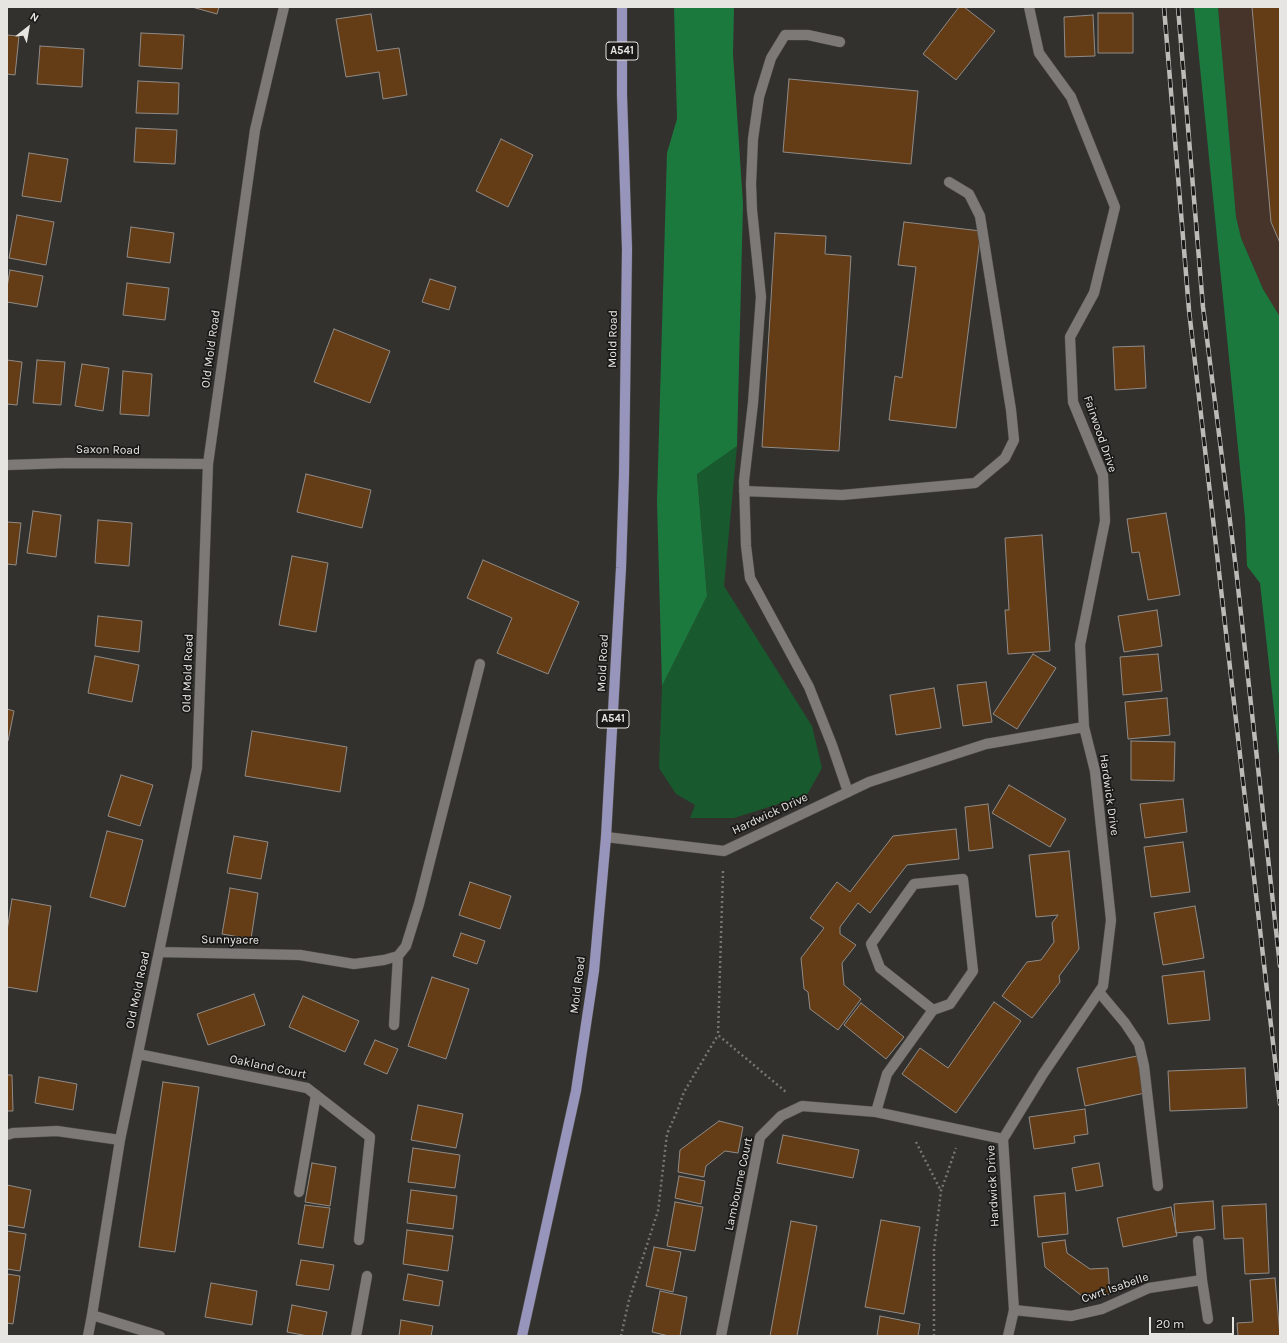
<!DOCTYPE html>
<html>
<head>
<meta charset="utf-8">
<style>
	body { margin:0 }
	#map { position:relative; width:1287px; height:1343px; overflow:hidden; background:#33312d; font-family:Karla,sans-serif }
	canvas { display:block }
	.frame { position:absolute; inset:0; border:8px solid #e6e5e2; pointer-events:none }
	.north { position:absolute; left:8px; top:8px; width:40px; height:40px; -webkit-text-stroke:3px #1a1917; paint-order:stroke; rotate:31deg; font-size:11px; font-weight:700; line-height:16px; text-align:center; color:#e6e5e2 }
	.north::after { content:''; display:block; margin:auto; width:14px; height:18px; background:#e6e5e2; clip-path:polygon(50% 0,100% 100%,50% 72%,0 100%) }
	.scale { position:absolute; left:1149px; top:1317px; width:85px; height:18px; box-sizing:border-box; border:2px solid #e6e5e2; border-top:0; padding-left:5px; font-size:12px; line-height:14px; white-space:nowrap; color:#e6e5e2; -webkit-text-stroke:3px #1a1917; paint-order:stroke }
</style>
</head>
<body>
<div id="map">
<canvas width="1287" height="1343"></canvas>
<div class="frame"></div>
<div class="north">N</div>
<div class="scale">20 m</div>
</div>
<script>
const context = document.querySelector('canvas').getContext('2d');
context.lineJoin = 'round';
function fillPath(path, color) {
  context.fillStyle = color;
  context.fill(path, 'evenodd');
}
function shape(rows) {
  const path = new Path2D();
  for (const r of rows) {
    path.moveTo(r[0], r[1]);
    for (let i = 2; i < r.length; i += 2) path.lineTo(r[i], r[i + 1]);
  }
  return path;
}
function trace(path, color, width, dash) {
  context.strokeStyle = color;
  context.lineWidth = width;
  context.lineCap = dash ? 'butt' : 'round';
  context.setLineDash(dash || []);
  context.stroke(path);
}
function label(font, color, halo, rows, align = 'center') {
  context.font = font + ' Karla,sans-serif';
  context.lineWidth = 3.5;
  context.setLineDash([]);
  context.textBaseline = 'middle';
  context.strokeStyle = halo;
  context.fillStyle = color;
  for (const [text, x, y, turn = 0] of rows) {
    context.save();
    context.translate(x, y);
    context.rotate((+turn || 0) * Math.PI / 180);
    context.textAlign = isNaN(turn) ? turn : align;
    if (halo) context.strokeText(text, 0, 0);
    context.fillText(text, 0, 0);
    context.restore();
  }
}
fillPath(shape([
	[1218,7,1280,7,1280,317,1263,289,1241,238,1236,217]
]), '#46342b');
fillPath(shape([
	[737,446,724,586,812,726,822,768,807,795,734,818,690,818,695,805,676,794,659,768,662,686,707,596,697,473]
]), '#19592e');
fillPath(shape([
	[674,7,734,7,733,54,743,204,737,446,697,474,707,596,662,686,657,501,667,153,677,119],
	[1194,7,1218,7,1236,217,1241,238,1263,289,1280,317,1280,765,1260,583,1247,566,1245,518]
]), '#1c793e');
const building = shape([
	[192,7,219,7,217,14,192,7],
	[959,7,964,7,995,31,956,80,923,54,959,7],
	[1252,7,1280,7,1280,243,1271,222,1252,7],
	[1098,13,1133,13,1133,53,1098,53,1098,13],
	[371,14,377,51,399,48,407,95,383,99,379,72,346,77,336,19,371,14],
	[1093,15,1095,56,1065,57,1064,17,1093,15],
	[141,33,184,35,182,69,139,66,141,33],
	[7,35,19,36,15,75,7,74,7,35],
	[40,46,84,49,82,87,37,84,40,46],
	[789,79,918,91,911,164,783,152,789,79],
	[138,81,179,83,178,114,136,113,138,81],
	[136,128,177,130,175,164,134,162,136,128],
	[501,139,533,155,508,207,476,191,501,139],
	[29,153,68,159,61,202,22,196,29,153],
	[17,215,54,222,46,265,9,258,17,215],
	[904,222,981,231,956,428,889,420,895,376,902,378,916,267,898,265,904,222],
	[131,227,174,233,170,263,127,257,131,227],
	[775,233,826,236,825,254,851,256,839,451,762,447,775,233],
	[10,270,43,276,37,307,7,302,7,287,10,270],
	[430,279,456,287,449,310,422,302,430,279],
	[127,283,169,288,165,320,123,315,127,283],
	[334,329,390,351,370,403,314,382,334,329],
	[1144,346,1146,388,1115,390,1113,347,1144,346],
	[7,360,22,362,17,405,7,404,7,360],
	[37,360,65,362,61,405,33,403,37,360],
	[82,364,109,368,103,411,75,406,82,364],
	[123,371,152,374,149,416,120,414,123,371],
	[306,474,371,490,362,528,297,512,306,474],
	[33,511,61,515,56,557,27,553,33,511],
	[1166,513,1180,595,1148,600,1139,552,1132,553,1127,519,1166,513],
	[98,520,132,523,129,566,95,563,98,520],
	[7,522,21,523,16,565,7,564,7,522],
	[1042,535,1050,651,1008,654,1005,610,1009,610,1005,538,1042,535],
	[292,556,328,563,316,632,279,625,292,556],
	[483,560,579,602,548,674,497,653,512,618,467,598,483,560],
	[1157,610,1162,646,1124,652,1118,616,1157,610],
	[98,616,142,621,139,652,95,646,98,616],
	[1033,654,1056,668,1017,729,993,714,1033,654],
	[1158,654,1162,691,1123,695,1120,657,1158,654],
	[95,656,139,665,132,702,88,693,95,656],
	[986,682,992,722,963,726,957,685,986,682],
	[934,688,941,728,896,735,890,695,934,688],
	[1167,698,1170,735,1128,739,1125,702,1167,698],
	[7,709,14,711,8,741,7,740,7,709],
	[252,731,347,747,340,792,245,776,252,731],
	[1131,741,1175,742,1174,781,1131,780,1131,741],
	[121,775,153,785,140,826,108,816,121,775],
	[1009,785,1066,819,1050,847,992,813,1009,785],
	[1183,799,1187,832,1145,838,1140,804,1183,799],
	[988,804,993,848,969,851,965,807,988,804],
	[956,829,959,859,907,865,870,913,858,903,840,927,840,934,856,945,842,963,844,985,861,999,838,1030,810,1009,808,992,804,989,801,958,824,928,810,918,837,882,850,892,893,836,956,829],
	[107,831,143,840,125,907,90,897,107,831],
	[234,836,268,842,261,879,227,873,234,836],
	[1183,842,1190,892,1151,897,1144,847,1183,842],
	[1069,851,1079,949,1059,976,1060,982,1032,1018,1002,996,1027,962,1041,960,1054,942,1052,923,1058,915,1036,917,1029,855,1069,851],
	[470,882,511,896,500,929,459,915,470,882],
	[230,888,258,893,251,939,222,934,230,888],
	[12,899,51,906,37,992,7,987,7,931,12,899],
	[1195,906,1204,958,1163,965,1154,913,1195,906],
	[461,933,485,941,477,964,453,956,461,933],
	[1204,971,1210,1020,1168,1024,1162,976,1204,971],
	[432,977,469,989,446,1059,408,1046,432,977],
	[254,994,265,1025,208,1045,197,1014,254,994],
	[303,996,359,1021,345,1052,289,1027,303,996],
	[994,1002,1021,1021,956,1113,902,1074,920,1048,948,1068,994,1002],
	[861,1003,904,1037,886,1059,844,1025,861,1003],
	[375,1040,398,1049,387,1074,364,1064,375,1040],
	[1137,1056,1145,1093,1085,1106,1077,1068,1137,1056],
	[1245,1068,1247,1108,1170,1111,1168,1071,1245,1068],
	[7,1075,12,1075,13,1111,7,1111,7,1075],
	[39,1077,77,1084,73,1110,35,1103,39,1077],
	[163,1082,199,1087,175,1252,139,1247,163,1082],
	[418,1105,463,1114,456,1148,411,1140,418,1105],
	[1085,1109,1088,1134,1074,1136,1075,1143,1034,1149,1029,1117,1085,1109],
	[719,1121,743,1127,738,1153,725,1151,706,1166,704,1177,678,1172,680,1150,719,1121],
	[783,1135,859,1150,853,1178,777,1163,783,1135],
	[413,1148,460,1155,455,1188,408,1182,413,1148],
	[312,1163,336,1167,330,1206,305,1202,312,1163],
	[1099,1163,1103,1186,1076,1191,1072,1168,1099,1163],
	[679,1176,705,1181,701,1204,675,1198,679,1176],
	[7,1185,31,1190,24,1228,7,1225,7,1185],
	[411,1190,457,1196,453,1229,407,1223,411,1190],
	[1065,1193,1068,1234,1038,1237,1034,1196,1065,1193],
	[1213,1201,1215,1229,1176,1233,1174,1204,1213,1201],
	[675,1202,703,1207,695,1251,667,1246,675,1202],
	[1266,1204,1269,1273,1245,1274,1243,1238,1224,1239,1222,1206,1266,1204],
	[305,1205,330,1208,323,1248,298,1244,305,1205],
	[1171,1207,1177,1236,1123,1247,1117,1218,1171,1207],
	[881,1220,920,1227,904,1314,865,1307,881,1220],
	[791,1221,817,1226,797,1336,770,1336,791,1221],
	[407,1230,453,1236,448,1271,403,1264,407,1230],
	[7,1231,26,1234,20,1271,7,1269,7,1231],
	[1065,1240,1067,1253,1090,1269,1108,1268,1110,1294,1082,1296,1045,1267,1042,1243,1065,1240],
	[654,1247,681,1252,673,1292,646,1286,654,1247],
	[301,1260,334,1265,329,1290,296,1285,301,1260],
	[7,1274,20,1276,13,1324,7,1323,7,1274],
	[408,1274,443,1281,439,1306,403,1300,408,1274],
	[1275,1278,1280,1336,1238,1336,1237,1323,1253,1322,1250,1280,1275,1278],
	[211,1283,257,1291,252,1325,205,1317,211,1283],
	[660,1291,687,1297,680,1336,669,1336,652,1332,660,1291],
	[292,1305,327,1312,322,1336,308,1336,287,1332,292,1305],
	[880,1316,920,1324,918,1336,877,1336,880,1316],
	[401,1320,433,1326,431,1336,399,1336,401,1320]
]);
fillPath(building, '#643d17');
trace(building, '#8f8b88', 1);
const lane = shape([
	[840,42,808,35,785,35,771,58,759,97,753,139,751,184,752,210,761,297,753,403,744,481,746,546,750,578,809,687,832,745,848,792],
	[744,491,842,495,975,483,1005,458,1014,440,1011,410,980,216,969,194,949,182],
	[300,955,354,964,384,960,398,956,406,946,419,904,480,664],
	[1099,992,1125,1023,1139,1044,1144,1066,1158,1186],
	[394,1025,398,956],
	[299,1192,316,1095]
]);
const street = shape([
	[1029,7,1039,53,1071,97,1115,207,1094,293,1070,337,1073,402,1103,475,1105,521,1080,645,1084,727],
	[7,465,67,463,208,464],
	[606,837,724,851,869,782,986,744,1084,727,1095,771,1111,920,1103,986,1043,1074,1003,1139,1014,1310,1008,1336],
	[159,952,300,955],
	[138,1054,307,1088,370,1137,359,1240],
	[876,1112,887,1074,933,1010,880,968,871,944,914,884,963,879,973,971,950,1004,933,1010],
	[7,1135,13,1133,57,1131,120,1140],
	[1198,1241,1202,1280,1208,1319],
	[1014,1310,1071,1316,1102,1309,1149,1288,1202,1280],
	[92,1315,160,1336],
	[88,1336,92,1315,120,1140,197,768,208,464,255,130,284,7],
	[356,1336,367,1276],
	[721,1336,760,1137,781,1116,802,1106,876,1112,1003,1139]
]);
const primary = shape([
	[522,1336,576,1091,594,971,606,837,621,568,624,475,627,249,622,95,622,7]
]);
trace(lane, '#504e4a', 11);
trace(street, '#504e4a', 11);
trace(primary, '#504e4a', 11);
trace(shape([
	[723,871,718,1035,786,1092],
	[916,1142,941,1191],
	[621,1336,629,1300,658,1211,667,1134,678,1109,684,1092,718,1035],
	[934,1336,934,1249,941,1191,956,1148]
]), '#787672', 2.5, [2, 3]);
trace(lane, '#7c7976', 10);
trace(street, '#7c7976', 10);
trace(primary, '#9795bc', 10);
const rail = shape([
	[1164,7,1189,310,1280,1104],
	[1178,7,1203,307,1236,569,1280,966]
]);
trace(rail, '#bcbbb7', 4.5);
trace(rail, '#1a1917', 3, [9]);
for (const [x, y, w] of [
	[622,51,32],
	[613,719,32]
]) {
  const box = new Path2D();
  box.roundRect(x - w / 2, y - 9, w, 18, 3);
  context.fillStyle = '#1a1917';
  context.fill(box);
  trace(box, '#e6e5e2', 1);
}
label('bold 11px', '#e6e5e2', null, [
	["A541",622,51],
	["A541",613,719]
]);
label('12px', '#e6e5e2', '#1a1917', [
	["Mold Road",613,339,-89],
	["Old Mold Road",211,349,-82],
	["Fairwood Drive",1100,434,71],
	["Saxon Road",108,450,1],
	["Mold Road",603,663,-87],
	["Old Mold Road",188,673,-88],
	["Hardwick Drive",1109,795,82],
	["Hardwick Drive",770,814,-25],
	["Sunnyacre",230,940,1],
	["Mold Road",578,985,-83],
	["Old Mold Road",138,990,-78],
	["Oakland Court",268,1067,12],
	["Lambourne Court",739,1184,-78],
	["Hardwick Drive",993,1186,-93],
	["Cwrt Isabelle",1115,1288,-19]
]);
</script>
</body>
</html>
